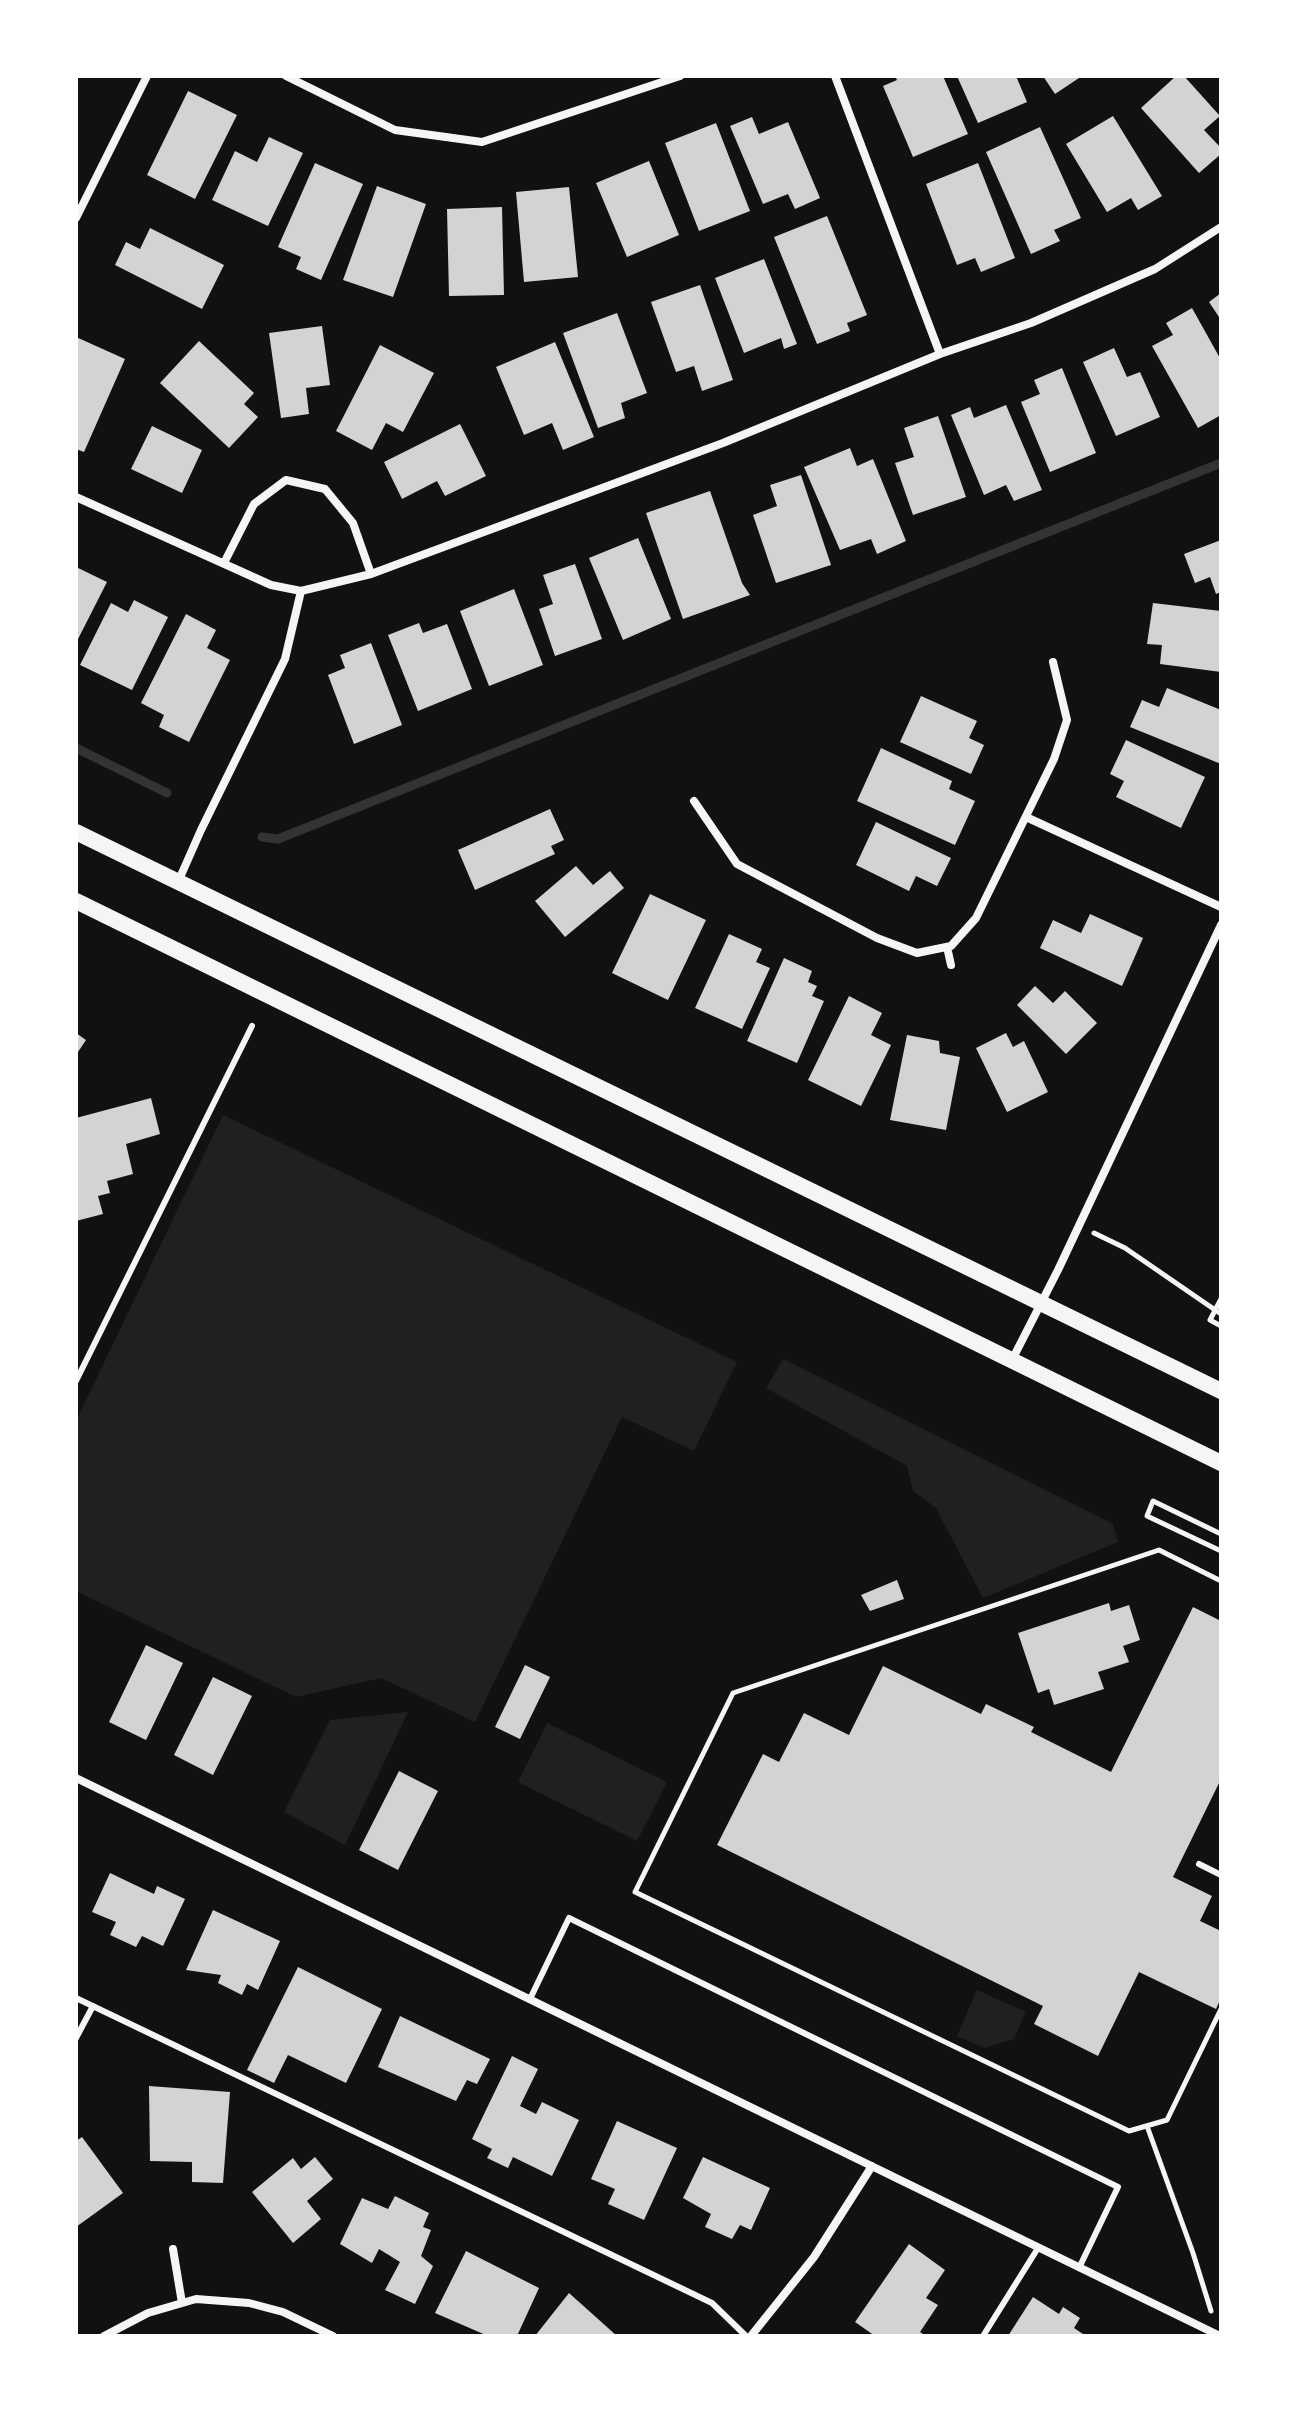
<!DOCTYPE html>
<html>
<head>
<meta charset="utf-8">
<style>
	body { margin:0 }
	#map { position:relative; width:1297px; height:2412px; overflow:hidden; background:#111; font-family:"PT Sans Narrow",sans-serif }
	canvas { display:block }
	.frame { position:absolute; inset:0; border:78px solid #fff; pointer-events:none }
</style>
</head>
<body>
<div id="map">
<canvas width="1297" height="2412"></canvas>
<div class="frame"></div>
</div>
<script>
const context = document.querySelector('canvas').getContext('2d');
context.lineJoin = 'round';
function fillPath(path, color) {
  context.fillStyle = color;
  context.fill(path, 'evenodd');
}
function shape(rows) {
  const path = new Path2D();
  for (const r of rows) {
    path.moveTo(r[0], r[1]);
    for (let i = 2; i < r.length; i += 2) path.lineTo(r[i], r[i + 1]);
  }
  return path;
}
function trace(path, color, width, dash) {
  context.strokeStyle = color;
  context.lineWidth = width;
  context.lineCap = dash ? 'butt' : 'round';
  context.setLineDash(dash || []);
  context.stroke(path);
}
fillPath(shape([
	[223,1115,737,1362,694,1451,622,1417,475,1722,381,1678,296,1697,76,1591,76,1421],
	[783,1359,1113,1524,1118,1542,983,1598,936,1508,913,1491,907,1466,766,1388],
	[408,1712,345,1845,284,1812,330,1720],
	[547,1723,667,1782,637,1841,518,1782],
	[977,1990,1026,2012,1014,2039,984,2048,957,2036]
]), '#202020');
trace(shape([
	[76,748,167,793],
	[262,837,278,839,1221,463]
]), '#333', 9);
fillPath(shape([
	[895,76,943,76,968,134,913,157,883,86,897,80],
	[957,76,1016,76,1027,102,978,123],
	[1043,76,1082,76,1055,94],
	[1176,76,1184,76,1220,116,1204,130,1221,148,1221,154,1199,173,1141,108],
	[188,91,237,115,195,199,147,175],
	[1113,116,1162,196,1138,210,1131,198,1107,212,1066,144],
	[752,117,759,134,788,122,820,198,795,209,788,194,763,204,730,126],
	[716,123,750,211,699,231,665,143],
	[1040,127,1081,218,1054,230,1060,241,1031,254,986,152],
	[269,137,303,153,268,226,212,200,235,151,257,162],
	[649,161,679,235,627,257,596,183],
	[315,163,363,184,321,280,296,269,301,257,278,247],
	[978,163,1015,258,981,272,975,258,957,265,926,184],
	[377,186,426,204,393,297,343,280],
	[569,187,578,277,524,282,516,192],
	[502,207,504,295,449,296,447,209],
	[827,216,867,315,847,323,850,331,817,344,774,237],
	[150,228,224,265,202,309,115,265,126,242,140,249],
	[764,259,797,344,784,349,781,338,744,353,715,278],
	[700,285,733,380,702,391,694,366,676,372,651,302],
	[1221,293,1221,320,1209,302],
	[1192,308,1221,360,1221,415,1198,428,1152,346,1173,335,1166,323],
	[617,313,647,393,621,403,625,418,598,428,563,333],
	[322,326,330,385,306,388,309,414,281,418,269,333],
	[76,337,125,359,84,452,76,449],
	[199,341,254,393,244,404,258,417,229,448,160,383],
	[555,342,594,437,563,450,552,423,524,435,496,367],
	[380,345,434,373,403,432,386,423,372,450,336,431],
	[1114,348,1127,377,1140,372,1160,417,1116,436,1083,362],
	[1062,368,1096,453,1050,472,1021,402,1040,394,1034,380],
	[1006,405,1042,490,1014,501,1006,485,984,495,951,415,970,407,974,418],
	[938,416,966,497,913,515,895,463,914,457,904,428],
	[460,424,486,476,445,496,437,481,402,499,384,462],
	[152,426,202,450,182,493,131,469],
	[850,448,857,466,873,459,906,541,877,554,871,539,840,550,804,467],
	[801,475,831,565,776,583,753,515,777,506,770,485],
	[710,491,742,583,750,595,683,619,646,513],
	[638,538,671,619,623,640,589,558],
	[1221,540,1221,592,1216,594,1210,577,1195,583,1184,554],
	[575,564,602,639,555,656,539,609,553,604,543,575],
	[76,567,107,582,76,643],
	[514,589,543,665,489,686,460,611],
	[134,600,168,617,132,690,80,665,111,603,128,612],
	[1153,603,1221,611,1221,672,1160,664,1162,645,1147,644],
	[186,614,216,630,207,648,230,660,189,742,159,727,164,715,141,703],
	[419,623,423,633,447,624,472,689,418,711,388,635],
	[371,643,402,725,354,744,328,675,345,668,340,655],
	[1167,688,1221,710,1221,764,1130,727,1142,700,1159,707],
	[921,696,977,721,969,738,984,745,971,774,900,742],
	[1126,740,1205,777,1181,828,1116,797,1124,781,1110,774],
	[881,748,952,781,949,789,975,801,955,845,857,801],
	[550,809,564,840,551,846,555,854,475,890,458,850],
	[876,822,951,858,937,886,916,876,909,891,856,865],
	[576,866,593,885,610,871,624,888,565,937,535,901],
	[650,894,706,920,668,1000,612,973],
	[1090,914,1143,938,1122,986,1040,948,1053,920,1081,933],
	[729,934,762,949,756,962,770,968,742,1029,695,1008],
	[784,958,812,971,808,982,817,986,812,996,824,1001,797,1063,747,1041],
	[1035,986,1053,1003,1065,991,1097,1023,1066,1054,1017,1005],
	[849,996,882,1013,871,1035,891,1045,861,1106,808,1080],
	[76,1033,86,1040,76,1055],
	[1006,1033,1013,1047,1024,1041,1048,1092,1007,1112,976,1048],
	[907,1035,939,1041,940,1053,960,1057,946,1130,890,1120],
	[151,1098,160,1134,126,1144,133,1174,107,1181,110,1193,98,1196,103,1214,76,1221,76,1118],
	[897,1580,904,1599,870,1611,861,1595],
	[1109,1603,1111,1611,1129,1605,1140,1640,1123,1646,1129,1662,1098,1672,1104,1689,1054,1705,1049,1689,1038,1693,1018,1633],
	[1193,1607,1221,1621,1221,1779,1173,1877,1212,1896,1200,1921,1221,1931,1221,1998,1216,2009,1139,1972,1098,2056,1034,2024,1043,2006,717,1845,763,1754,779,1762,804,1713,849,1735,883,1666,981,1714,986,1704,1034,1727,1031,1732,1111,1772],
	[146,1645,183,1663,146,1740,109,1722],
	[525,1665,550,1677,520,1739,495,1727],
	[213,1677,252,1696,213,1775,174,1755],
	[399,1771,438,1791,398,1870,359,1850],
	[110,1873,154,1894,157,1886,185,1899,163,1946,142,1936,136,1947,110,1935,116,1922,92,1912],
	[213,1910,280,1941,258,1990,247,1984,242,1995,218,1983,221,1975,186,1970],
	[298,1967,382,2009,346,2083,288,2055,274,2083,247,2070],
	[400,2016,490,2059,477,2084,467,2080,456,2101,378,2067],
	[512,2056,538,2069,520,2106,536,2114,542,2102,579,2120,552,2176,513,2157,508,2168,487,2158,492,2149,472,2139],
	[149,2086,230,2092,223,2183,192,2182,192,2162,150,2161],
	[617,2121,677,2148,644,2220,608,2204,615,2189,591,2179],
	[82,2137,123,2193,76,2227,76,2141],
	[315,2157,333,2179,307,2201,321,2219,293,2243,252,2192,293,2158,301,2169],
	[703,2157,770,2188,751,2230,740,2225,732,2239,705,2227,711,2214,683,2198],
	[395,2196,429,2213,423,2227,431,2230,421,2256,433,2266,415,2304,385,2290,400,2262,379,2249,372,2263,340,2244,362,2198,388,2209],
	[909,2244,945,2270,926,2298,938,2305,920,2332,926,2336,875,2336,855,2322],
	[466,2251,539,2288,517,2336,488,2336,435,2313],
	[569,2293,617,2336,535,2336],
	[1033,2297,1059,2314,1063,2307,1080,2318,1074,2328,1086,2336,1008,2336]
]), '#d3d3d3');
trace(shape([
	[1094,1233,1125,1248,1221,1314],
	[1221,1299,1210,1320,1221,1326],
	[1221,1534,1153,1501,1147,1516,1221,1551],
	[1221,1581,1159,1550,733,1693,635,1892,1129,2131,1167,2120,1221,2009],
	[1147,2126,1193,2253,1211,2311]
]), '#f5f5f5', 5);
trace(shape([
	[76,1381,252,1026],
	[1199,1864,1221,1875],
	[76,1998,712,2303,746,2336],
	[530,1999,569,1918,1118,2187,1079,2268],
	[76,2038,93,2006],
	[983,2336,1038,2248]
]), '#f5f5f5', 6);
trace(shape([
	[286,76,395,130,482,142,680,76],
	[835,76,940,354],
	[76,218,147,76],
	[76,497,271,585,301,591,371,574,723,443,940,354,1031,323,1155,269,1221,227],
	[224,563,254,504,286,480,325,489,353,523,371,574],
	[694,801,737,864,877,938,917,953,951,946,976,918,1054,759,1067,720,1053,662],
	[1026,817,1221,907],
	[178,882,201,830,285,659,301,591],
	[947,947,951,965],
	[1012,1360,1058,1270,1221,925],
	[76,1778,1218,2335],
	[173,2249,182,2303],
	[104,2336,148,2313,196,2299,249,2303,283,2312,333,2336],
	[751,2336,814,2257,872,2166]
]), '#f5f5f5', 8);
trace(shape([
	[76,832,1221,1391],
	[76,901,1221,1463]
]), '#f5f5f5', 16);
</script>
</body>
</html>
